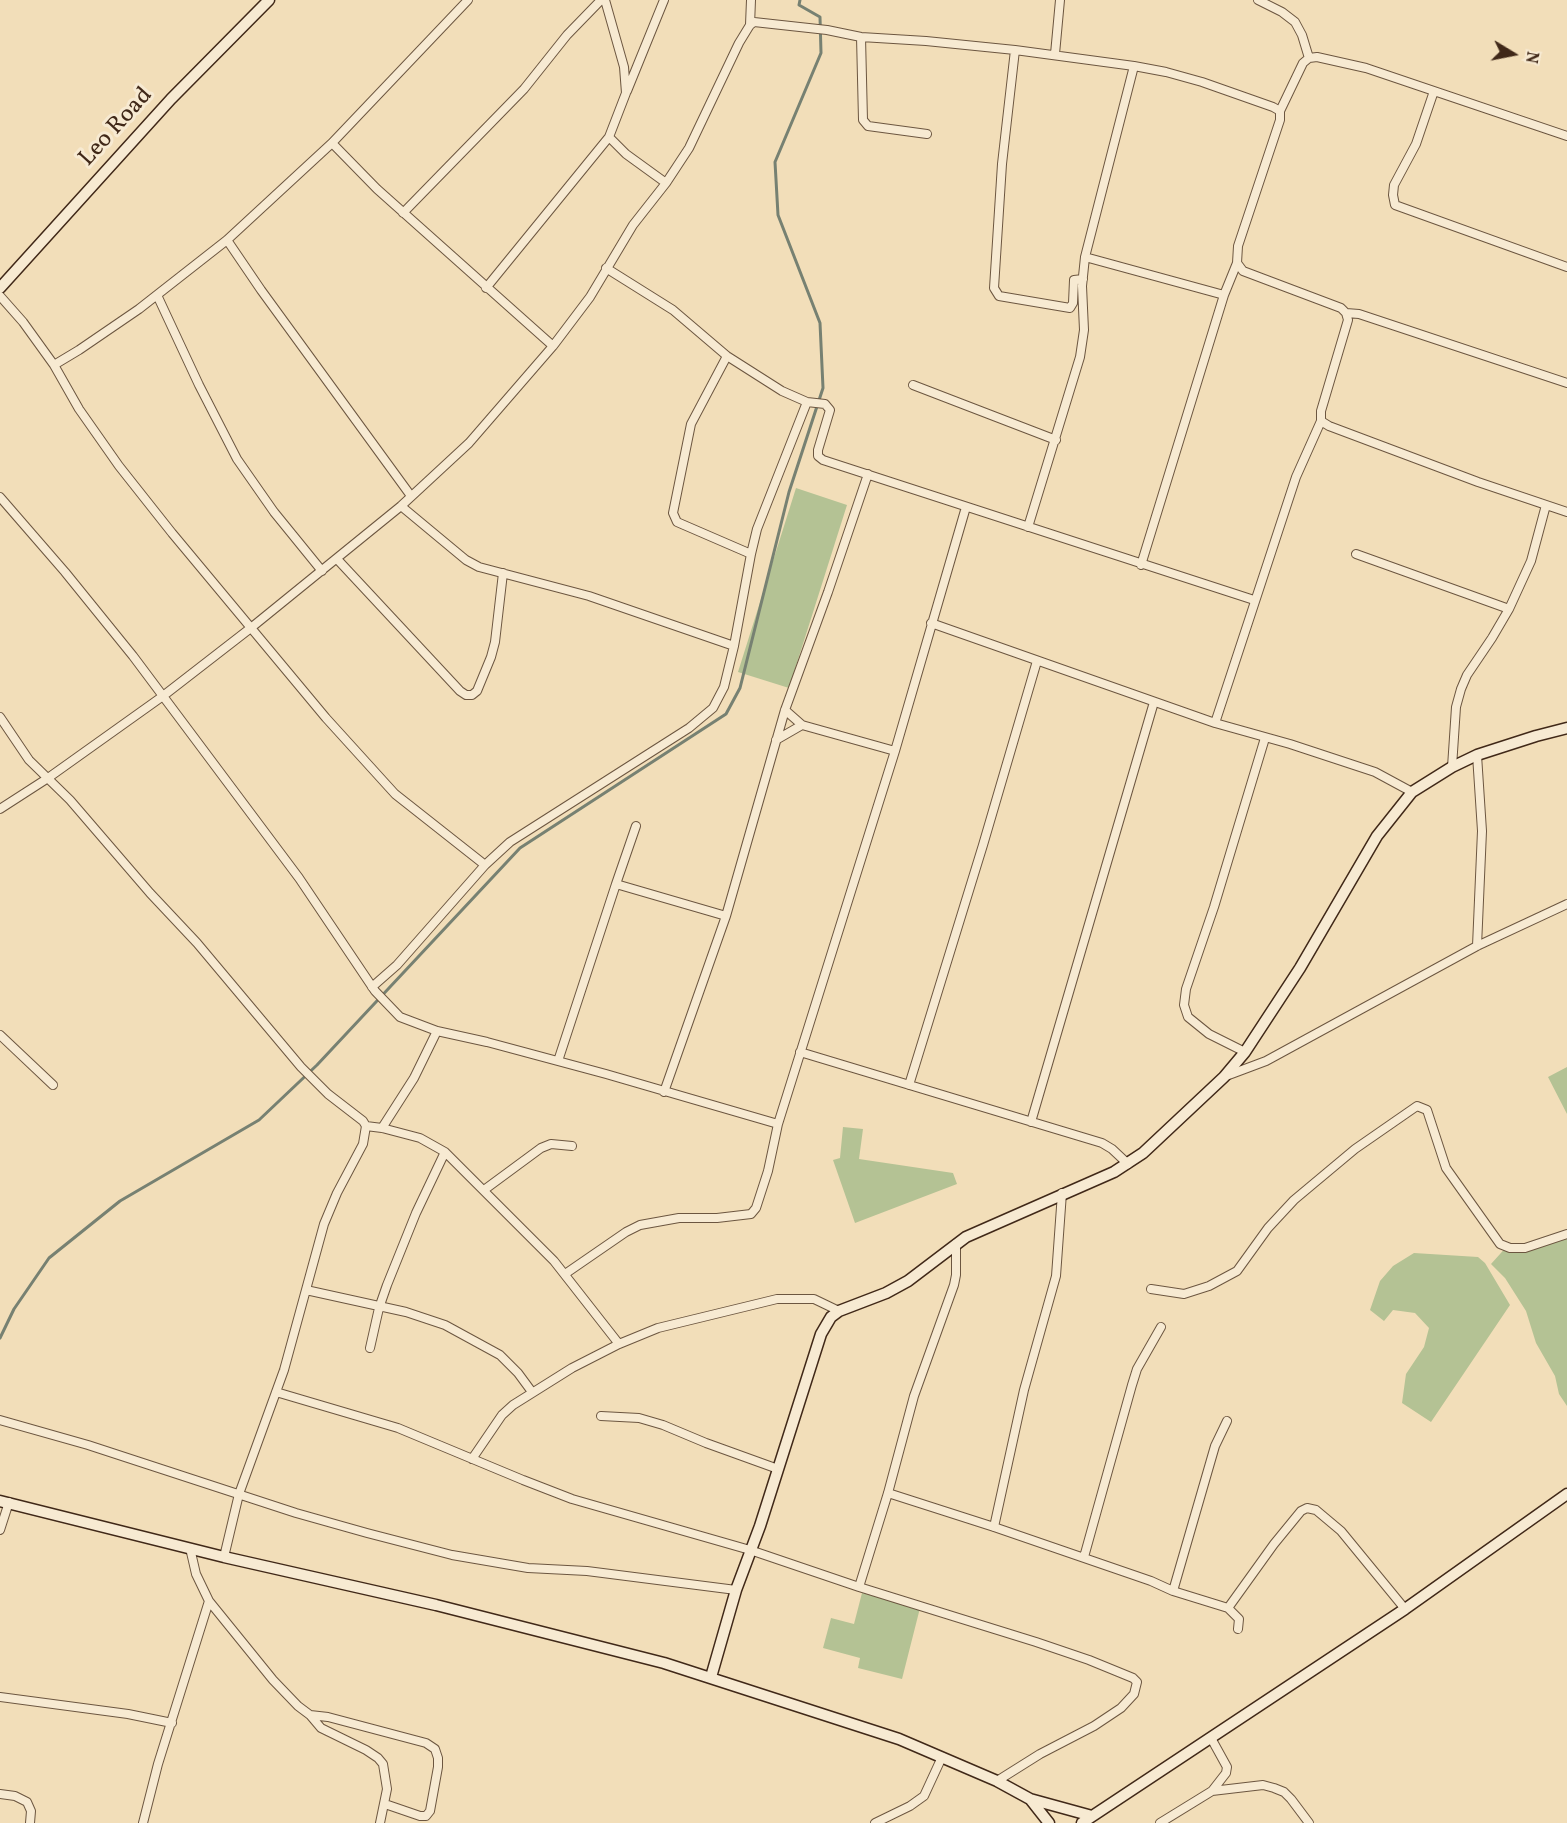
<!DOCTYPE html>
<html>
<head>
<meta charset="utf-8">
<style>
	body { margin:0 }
	#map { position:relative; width:1567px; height:1823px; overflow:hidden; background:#f2deb9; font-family:Vollkorn,serif }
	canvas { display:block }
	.north { position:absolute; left:1483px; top:24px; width:60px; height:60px; -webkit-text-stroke:4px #f7ead2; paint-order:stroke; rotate:100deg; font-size:16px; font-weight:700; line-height:24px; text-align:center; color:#402818 }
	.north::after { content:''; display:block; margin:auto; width:21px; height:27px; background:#402818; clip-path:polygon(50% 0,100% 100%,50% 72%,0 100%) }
</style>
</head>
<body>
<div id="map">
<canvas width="1567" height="1823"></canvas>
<div class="north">N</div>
</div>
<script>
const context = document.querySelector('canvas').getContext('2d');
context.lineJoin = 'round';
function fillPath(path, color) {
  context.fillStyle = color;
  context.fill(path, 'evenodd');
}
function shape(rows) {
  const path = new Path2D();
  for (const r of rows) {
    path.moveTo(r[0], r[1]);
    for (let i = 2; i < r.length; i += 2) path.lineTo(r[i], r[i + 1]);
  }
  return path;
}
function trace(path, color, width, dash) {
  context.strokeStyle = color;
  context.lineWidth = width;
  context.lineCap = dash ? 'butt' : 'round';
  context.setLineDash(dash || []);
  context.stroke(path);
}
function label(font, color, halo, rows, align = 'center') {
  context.font = font + ' Vollkorn,serif';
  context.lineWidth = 6;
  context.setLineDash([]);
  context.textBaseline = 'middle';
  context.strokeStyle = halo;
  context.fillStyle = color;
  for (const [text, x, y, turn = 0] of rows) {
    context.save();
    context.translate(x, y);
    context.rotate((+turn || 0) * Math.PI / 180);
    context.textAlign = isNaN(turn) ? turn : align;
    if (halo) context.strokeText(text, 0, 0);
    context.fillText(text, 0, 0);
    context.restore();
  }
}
fillPath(shape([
	[796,488,847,505,789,688,738,672],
	[1567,1067,1567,1114,1548,1077],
	[843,1127,863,1129,859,1159,953,1173,957,1184,855,1223,833,1160,840,1158],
	[1567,1236,1567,1406,1559,1394,1555,1376,1536,1343,1526,1311,1505,1278,1491,1264,1509,1244,1538,1246],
	[1414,1253,1478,1257,1485,1263,1510,1305,1431,1422,1402,1403,1406,1374,1424,1347,1429,1328,1415,1313,1393,1310,1384,1321,1370,1310,1380,1281,1393,1266],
	[862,1593,920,1608,902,1679,858,1668,860,1658,823,1648,831,1618,854,1624]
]), '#b4c294');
trace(shape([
	[0,1338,14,1309,49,1258,120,1201,259,1120,317,1065,520,848,726,714,740,688,789,492,823,388,820,323,778,215,775,162,821,53,820,17,799,5,800,0]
]), '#778172', 3);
const street = shape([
	[605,0,624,67,626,93,609,137,626,154,666,183],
	[1258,0,1282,12,1295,22,1302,35,1309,58],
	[750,25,751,0],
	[861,37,863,120,868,126,927,134],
	[1015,50,1002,164,994,288,999,296,1070,308,1073,303,1074,280,1083,279],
	[1055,54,1060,0],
	[627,91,664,0],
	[1434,91,1416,144,1394,185,1393,195,1395,205,1567,267],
	[1280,111,1303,63,1309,58,1317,57,1366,68,1567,136],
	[332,143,377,189,553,346],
	[403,213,524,89,567,35,601,0],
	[227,240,261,290,411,496],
	[1085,257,1224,295],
	[606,268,673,310,727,356,782,391,807,402,825,404,830,410,818,450,818,456,823,460,1254,600],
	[486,288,609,137],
	[157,295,199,385,237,459,274,512,322,571],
	[0,296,23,322,54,365,79,409,119,466,172,533,326,718,395,794,485,865],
	[1346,313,1348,320,1321,411,1321,421,1329,426,1478,482,1567,512],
	[727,356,691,424,673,513,677,522,751,554,757,529,807,402],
	[54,365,79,350,139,309,227,240,332,143,468,0],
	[913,385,1056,440],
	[1321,421,1296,477,1215,723,1290,744,1375,772,1412,792],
	[0,497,65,572,133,656,299,878,375,991,400,1017,437,1031,487,1042,606,1074,778,1124],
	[401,506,466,560,479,567,589,596,734,646],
	[1028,527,1080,357,1084,330,1082,286,1085,257,1134,66],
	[1356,554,1509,609],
	[337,559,460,691,466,695,472,695,477,691,491,657,495,642,503,573],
	[1141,565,1224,295,1237,263],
	[931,623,1215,723],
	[785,710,802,725,895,751],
	[0,717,29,760,70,800,150,893,197,943,301,1067,328,1094,363,1121,366,1126,363,1144,337,1193,324,1224,284,1370,239,1494,224,1557],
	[776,740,802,725],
	[1477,755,1482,831,1477,946],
	[1452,767,1456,707,1461,689,1467,675,1492,638,1509,609,1531,561,1546,505],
	[0,809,48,778,163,696,252,627,401,506,469,443,553,346,590,297,633,225,666,183,689,148,739,43,750,25,754,22,827,30,861,37,926,41,1015,50,1134,66,1166,72,1202,82,1273,107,1280,111,1280,120,1238,246,1237,263,1243,271,1341,308,1346,313,1359,314,1567,383],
	[616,884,636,826],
	[372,987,397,965,485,865,510,842,689,728,713,708,724,687,734,646,751,554],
	[0,1035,53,1085],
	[800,1052,1102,1143,1112,1149,1128,1164],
	[1245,1052,1209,1034,1188,1017,1184,1005,1186,989,1214,907,1265,738],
	[558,1061,616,884,726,916],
	[1226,1076,1266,1061,1477,946,1567,904],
	[909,1085,983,845,1037,661],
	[664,1092,726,916,785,710,828,592,868,474],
	[1031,1122,1154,702],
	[366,1126,382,1128,420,1138,445,1152,554,1261,619,1344],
	[382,1128,414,1078,437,1031],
	[484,1190,541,1148,551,1144,572,1146],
	[565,1274,626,1232,640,1225,679,1218,717,1218,751,1214,756,1208,768,1171,778,1124,895,751,966,507],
	[1151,1289,1184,1294,1209,1286,1237,1271,1268,1228,1294,1200,1355,1149,1417,1106,1427,1110,1446,1168,1500,1244,1510,1248,1525,1248,1567,1234],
	[306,1290,406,1312,445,1325,500,1355,518,1373,532,1392],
	[370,1348,379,1308,387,1285,416,1213,445,1152],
	[276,1392,398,1428,523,1480,572,1499,750,1550,859,1587,1036,1642,1089,1660,1133,1678,1137,1682,1134,1694,1121,1708,1094,1726,1040,1754,997,1781],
	[601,1416,639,1418,663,1425,706,1443,778,1469],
	[0,1420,88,1445,296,1513,367,1533,452,1555,528,1568,587,1571,736,1590],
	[472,1459,502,1415,513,1405,572,1368,619,1344,658,1328,777,1299,814,1299,839,1311],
	[888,1493,994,1527,1151,1581,1173,1591,1228,1608,1239,1619,1238,1629],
	[994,1527,1024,1390,1056,1276,1062,1193],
	[0,1530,9,1502],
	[1084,1557,1132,1385,1137,1369,1161,1327],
	[859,1587,888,1493,914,1396,954,1285,956,1275,956,1244],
	[1173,1591,1215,1446,1227,1421],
	[209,1601,273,1680,298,1706,310,1715,328,1717,426,1743,435,1749,438,1758,438,1767,430,1811,426,1816,420,1816,385,1804],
	[1228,1608,1274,1544,1301,1511,1307,1508,1316,1510,1341,1531,1405,1609],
	[0,1697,128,1714,172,1723],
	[310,1715,321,1728,366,1750,378,1758,383,1764,387,1789,380,1823],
	[1212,1791,1263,1785,1274,1788,1284,1792,1291,1799,1309,1823],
	[0,1794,15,1796,27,1802,31,1811,30,1823],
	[143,1823,158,1764,209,1601,196,1574,190,1548],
	[875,1823,910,1806,924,1796,942,1757],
	[1160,1823,1212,1791,1226,1773,1227,1767,1211,1738]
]);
const secondary = shape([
	[0,288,171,99,269,0],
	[0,1501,224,1557,436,1605,664,1663,899,1739,997,1781,1030,1799,1092,1816],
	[711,1677,736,1590,760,1526,821,1334,831,1317,839,1311,886,1293,908,1281,966,1237,1114,1172,1143,1153,1224,1077,1245,1052,1300,968,1377,836,1412,792,1452,767,1477,755,1536,736,1567,728],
	[1030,1799,1049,1823],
	[1082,1823,1405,1609,1567,1494]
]);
trace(street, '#6c5640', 10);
trace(secondary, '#402818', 13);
trace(street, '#f7ead2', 8);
trace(secondary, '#f7ead2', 10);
label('24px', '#402818', '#f7ead2', [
	["Leo Road",117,128,-48]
]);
</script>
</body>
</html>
